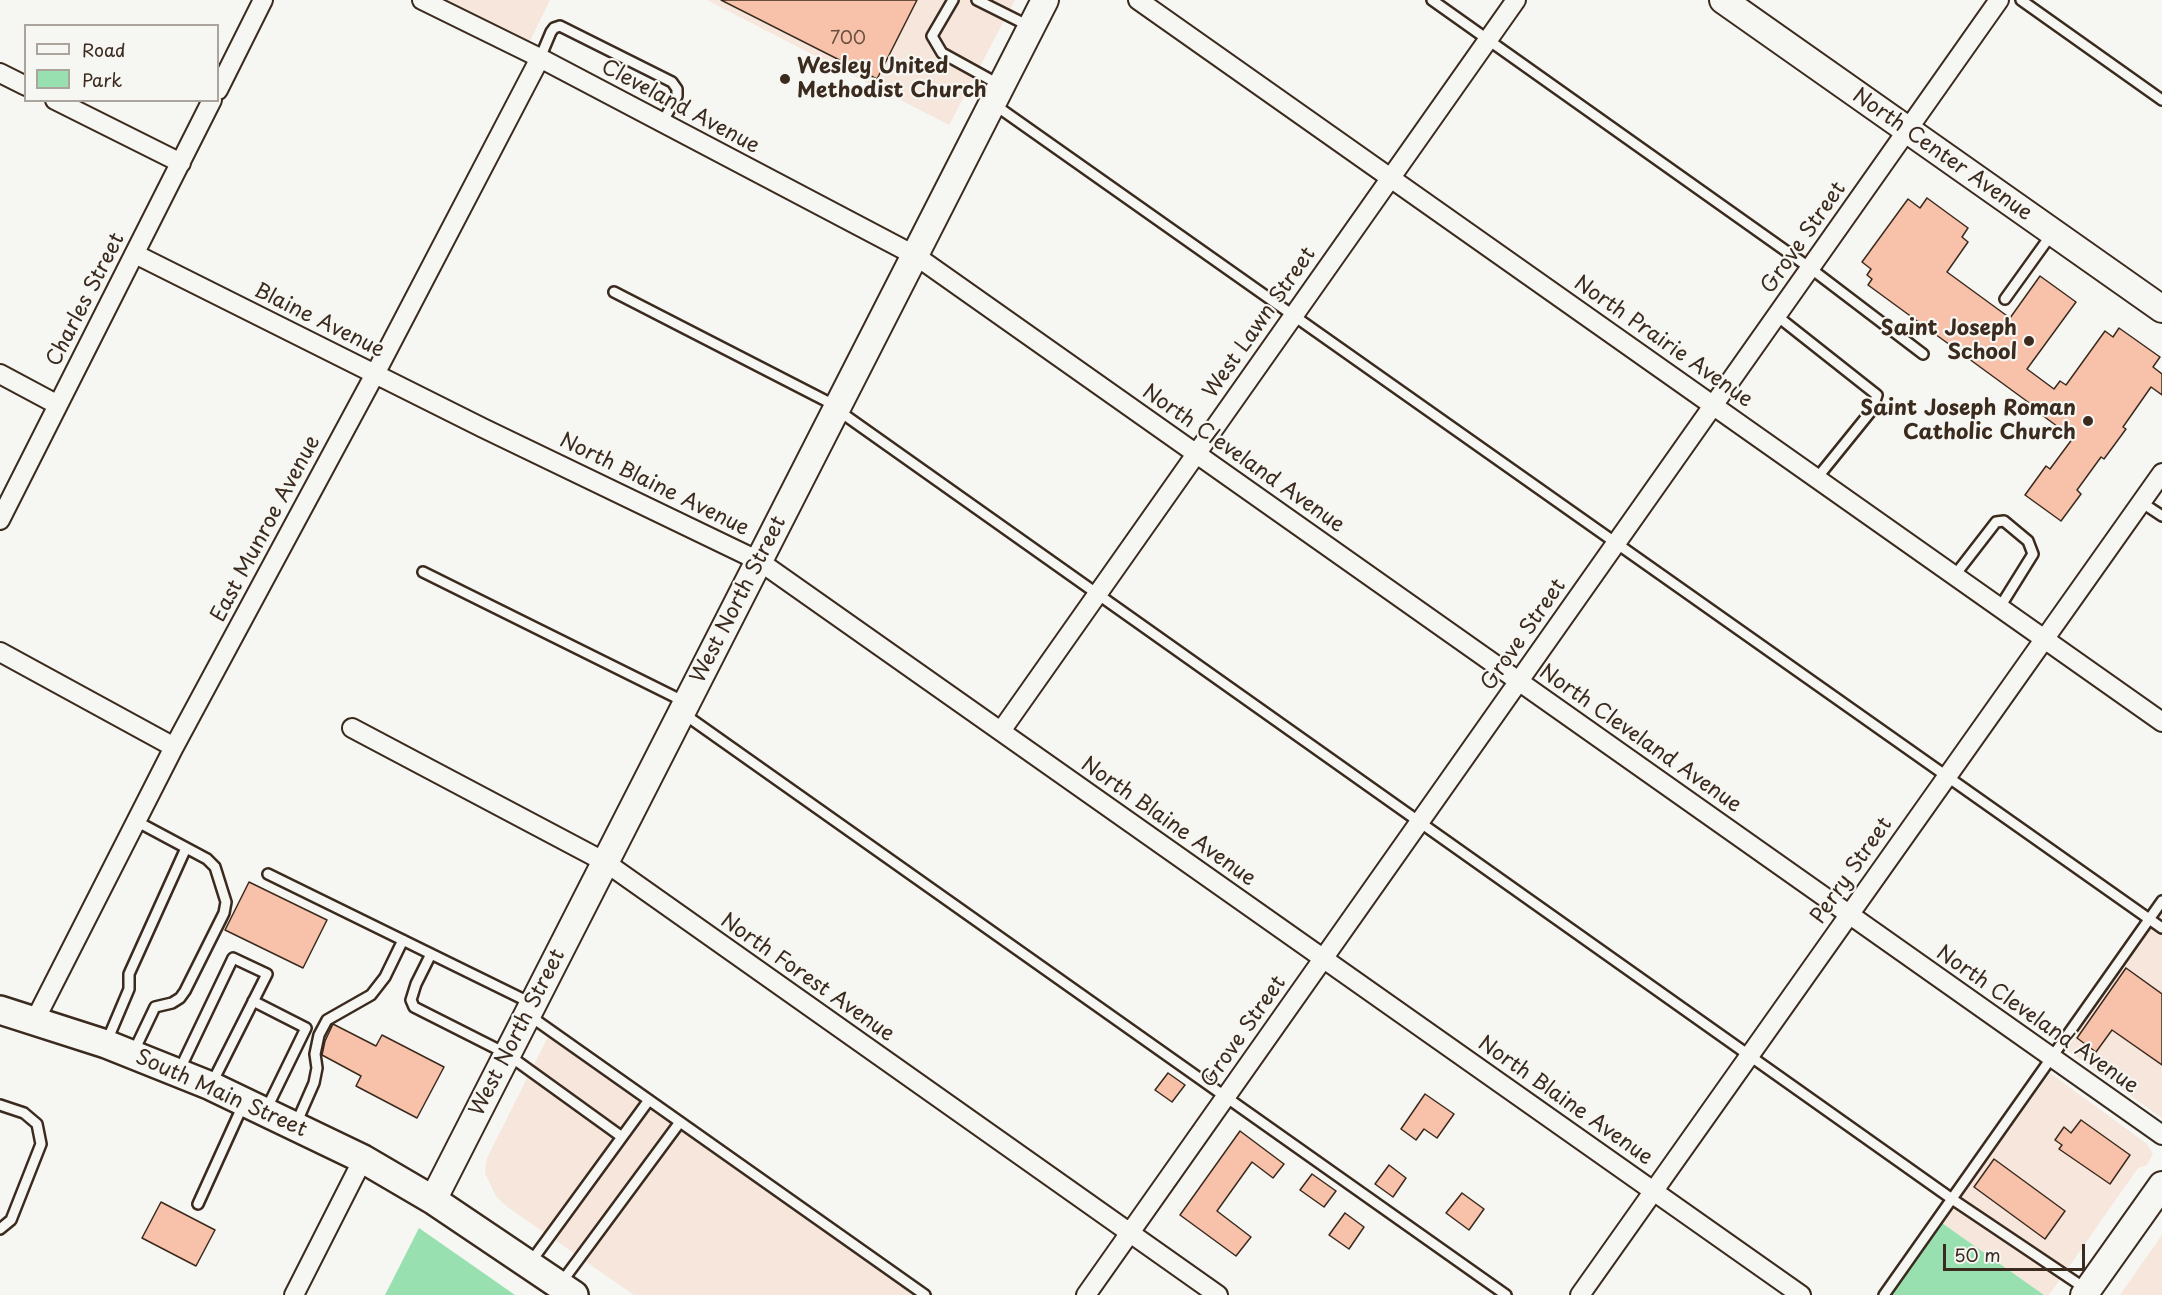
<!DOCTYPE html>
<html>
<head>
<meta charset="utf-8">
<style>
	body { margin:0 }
	#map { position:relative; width:2162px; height:1295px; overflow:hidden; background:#f6f6f2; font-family:"Playpen Sans",sans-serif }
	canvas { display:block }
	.legend { position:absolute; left:24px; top:24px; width:195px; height:78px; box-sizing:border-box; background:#f6f6f2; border:2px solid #aba49d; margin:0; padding:8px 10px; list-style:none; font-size:18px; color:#3b2a1e }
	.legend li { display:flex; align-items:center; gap:12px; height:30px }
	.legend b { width:30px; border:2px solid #aba49d }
	.scale { position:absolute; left:1943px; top:1244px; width:142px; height:27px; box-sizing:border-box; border:3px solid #3b2a1e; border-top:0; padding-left:8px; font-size:18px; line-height:21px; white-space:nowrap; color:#3b2a1e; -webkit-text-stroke:4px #f6f6f2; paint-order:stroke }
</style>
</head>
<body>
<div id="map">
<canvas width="2162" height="1295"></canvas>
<ul class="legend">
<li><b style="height:8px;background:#f6f6f2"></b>Road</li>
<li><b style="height:16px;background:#98e0af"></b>Park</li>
</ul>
<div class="scale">50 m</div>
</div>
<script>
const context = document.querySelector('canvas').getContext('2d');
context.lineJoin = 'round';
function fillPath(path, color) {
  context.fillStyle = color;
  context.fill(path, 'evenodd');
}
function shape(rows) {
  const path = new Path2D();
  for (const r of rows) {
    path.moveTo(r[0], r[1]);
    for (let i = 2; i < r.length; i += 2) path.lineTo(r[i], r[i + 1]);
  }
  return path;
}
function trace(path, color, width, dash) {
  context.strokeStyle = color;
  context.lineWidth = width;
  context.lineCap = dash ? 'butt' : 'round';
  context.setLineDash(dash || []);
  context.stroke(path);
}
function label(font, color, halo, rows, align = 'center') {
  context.font = font + ' "Playpen Sans",sans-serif';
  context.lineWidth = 4.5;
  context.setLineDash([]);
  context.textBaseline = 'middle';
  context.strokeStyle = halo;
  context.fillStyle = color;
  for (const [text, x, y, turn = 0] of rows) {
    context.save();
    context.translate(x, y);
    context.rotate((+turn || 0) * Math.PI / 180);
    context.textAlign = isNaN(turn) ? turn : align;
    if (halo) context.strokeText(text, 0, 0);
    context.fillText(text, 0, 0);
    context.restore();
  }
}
fillPath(shape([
	[438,0,550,0,528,45],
	[707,0,1015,0,949,125],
	[2162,910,2162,1118,2064,1048],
	[554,1025,935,1295,634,1295,506,1206,496,1196,485,1173,487,1158],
	[2050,1073,2147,1144,2153,1154,2147,1165,2138,1168,2049,1295,2044,1295,1942,1223],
	[2162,1235,2162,1295,2120,1295]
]), '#f6e6dc');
fillPath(shape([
	[1942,1223,2044,1295,1891,1295],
	[419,1228,515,1295,385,1295]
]), '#98e0af');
const building = shape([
	[721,0,917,0,877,79,721,0],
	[1927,198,1968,228,1962,237,1968,242,1947,272,2010,318,2040,276,2076,302,2027,369,2054,389,2060,381,2066,385,2105,331,2113,337,2119,328,2160,357,2153,367,2162,374,2162,395,2151,387,2123,427,2126,429,2104,459,2101,457,2077,490,2081,494,2061,521,2025,495,2046,466,2050,469,2073,438,2042,415,2043,413,1868,285,1872,279,1867,275,1871,269,1862,262,1908,199,1920,208,1927,198],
	[249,882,327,920,303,968,225,930,249,882],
	[2126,968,2162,994,2162,1065,2112,1030,2096,1052,2077,1038,2126,968],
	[333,1024,376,1046,382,1035,444,1067,417,1118,356,1086,361,1076,322,1055,325,1041,333,1024],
	[1168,1073,1185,1085,1172,1102,1155,1090,1168,1073],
	[1425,1094,1454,1114,1437,1138,1424,1129,1416,1140,1401,1129,1425,1094],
	[2081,1120,2130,1155,2110,1184,2059,1149,2062,1145,2055,1140,2064,1127,2071,1133,2081,1120],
	[1240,1131,1284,1164,1273,1178,1252,1162,1217,1211,1251,1237,1236,1256,1180,1215,1240,1131],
	[1994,1159,2065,1211,2045,1239,1974,1187,1994,1159],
	[1389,1165,1406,1178,1393,1197,1375,1184,1389,1165],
	[1312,1174,1336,1191,1324,1207,1300,1190,1312,1174],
	[1462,1193,1484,1209,1469,1230,1446,1213,1462,1193],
	[161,1202,215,1230,196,1266,142,1238,161,1202],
	[1345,1213,1364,1227,1349,1249,1329,1235,1345,1213]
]);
fillPath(building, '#f7c2a9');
trace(building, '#3b2a1e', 1.5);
const lane = shape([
	[953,0,932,36,942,53,1000,85],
	[977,0,1029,26],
	[1432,0,1810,268,1923,354],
	[2021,0,2162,100],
	[540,58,551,32,554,28,560,26,672,82,677,89,677,96,662,123],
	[995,105,2162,928],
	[614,292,836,406],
	[2005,299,2051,235],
	[1777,316,1877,395,1872,410,1817,478],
	[839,411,1952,1199,2086,1289],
	[2141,502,2162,516],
	[423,572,685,702],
	[1955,575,1996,522,2004,521,2028,541,2033,554,2000,607],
	[684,714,1506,1295],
	[268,874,531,1003],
	[431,954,416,984,411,1000,414,1007,507,1054,622,1137],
	[253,1001,306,1028,266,1110],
	[530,1016,925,1295],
	[107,1041,129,989,129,974,186,848],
	[133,1053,155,1007,172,1003,180,998,185,991,224,913,226,902,215,867,207,859,136,821],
	[179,1071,233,958,267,974,212,1083],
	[0,1105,24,1113,37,1124,41,1144,11,1220,0,1229],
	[296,1124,314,1083,317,1068,315,1054,319,1035,327,1020,371,995,385,977,403,940],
	[198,1204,243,1105],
	[530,1263,649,1100],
	[561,1283,680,1122],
	[1884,1295,2162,901]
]);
const street = shape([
	[422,0,540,58,916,256,2162,1135],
	[1138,0,2162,722],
	[0,73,26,86],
	[218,90,263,0],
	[55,100,181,163],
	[135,254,483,428,759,561,1801,1295],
	[0,374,58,405],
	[0,520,212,100],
	[0,652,174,747],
	[352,728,605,862,1218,1295],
	[1001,731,1516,0],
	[34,1022,174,747,375,374,540,58],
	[294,1295,363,1159],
	[1086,1295,1999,0],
	[1580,1295,2162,473]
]);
const secondary = shape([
	[1723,0,2162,309],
	[433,1200,1045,0],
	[2084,1295,2162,1185]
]);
const primary = shape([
	[0,1010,106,1044,211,1086,363,1159,433,1200,574,1295]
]);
trace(lane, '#3b2a1e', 14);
trace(street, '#3b2a1e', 22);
trace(secondary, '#3b2a1e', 30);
trace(primary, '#3b2a1e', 32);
trace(lane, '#f6f6f2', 9);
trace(street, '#f6f6f2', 18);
trace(secondary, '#f6f6f2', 26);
trace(primary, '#f6f6f2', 27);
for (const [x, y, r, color] of [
	[785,79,6,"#3b2a1e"],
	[2029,341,6,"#3b2a1e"],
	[2088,421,6,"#3b2a1e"]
]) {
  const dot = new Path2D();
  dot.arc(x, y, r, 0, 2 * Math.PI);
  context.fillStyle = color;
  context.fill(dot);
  trace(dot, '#f6f6f2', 2);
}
label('18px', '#6a5041', null, [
	["700",848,39]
]);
label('bold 21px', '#3b2a1e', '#f6f6f2', [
	["Wesley United",797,67,"left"],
	["Methodist Church",797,91,"left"],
	["Saint Joseph",2017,329],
	["School",2017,353],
	["Saint Joseph Roman",2076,409],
	["Catholic Church",2076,433]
], 'right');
label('21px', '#3b2a1e', '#f6f6f2', [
	["Cleveland Avenue",680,107,28],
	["North Center Avenue",1942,155,35],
	["Grove Street",1804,238,-55],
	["Charles Street",86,300,-63],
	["Blaine Avenue",319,321,26],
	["West Lawn Street",1260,323,-55],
	["North Prairie Avenue",1663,342,35],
	["North Cleveland Avenue",1243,459,35],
	["North Blaine Avenue",654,485,26],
	["East Munroe Avenue",266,529,-62],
	["West North Street",739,600,-63],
	["Grove Street",1524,635,-55],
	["North Cleveland Avenue",1640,739,35],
	["North Blaine Avenue",1168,822,35],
	["Perry Street",1852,871,-55],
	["North Forest Avenue",807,978,35],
	["North Cleveland Avenue",2037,1020,35],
	["Grove Street",1244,1032,-55],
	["West North Street",518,1033,-63],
	["South Main Street",221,1094,24],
	["North Blaine Avenue",1565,1101,35]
]);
</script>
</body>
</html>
